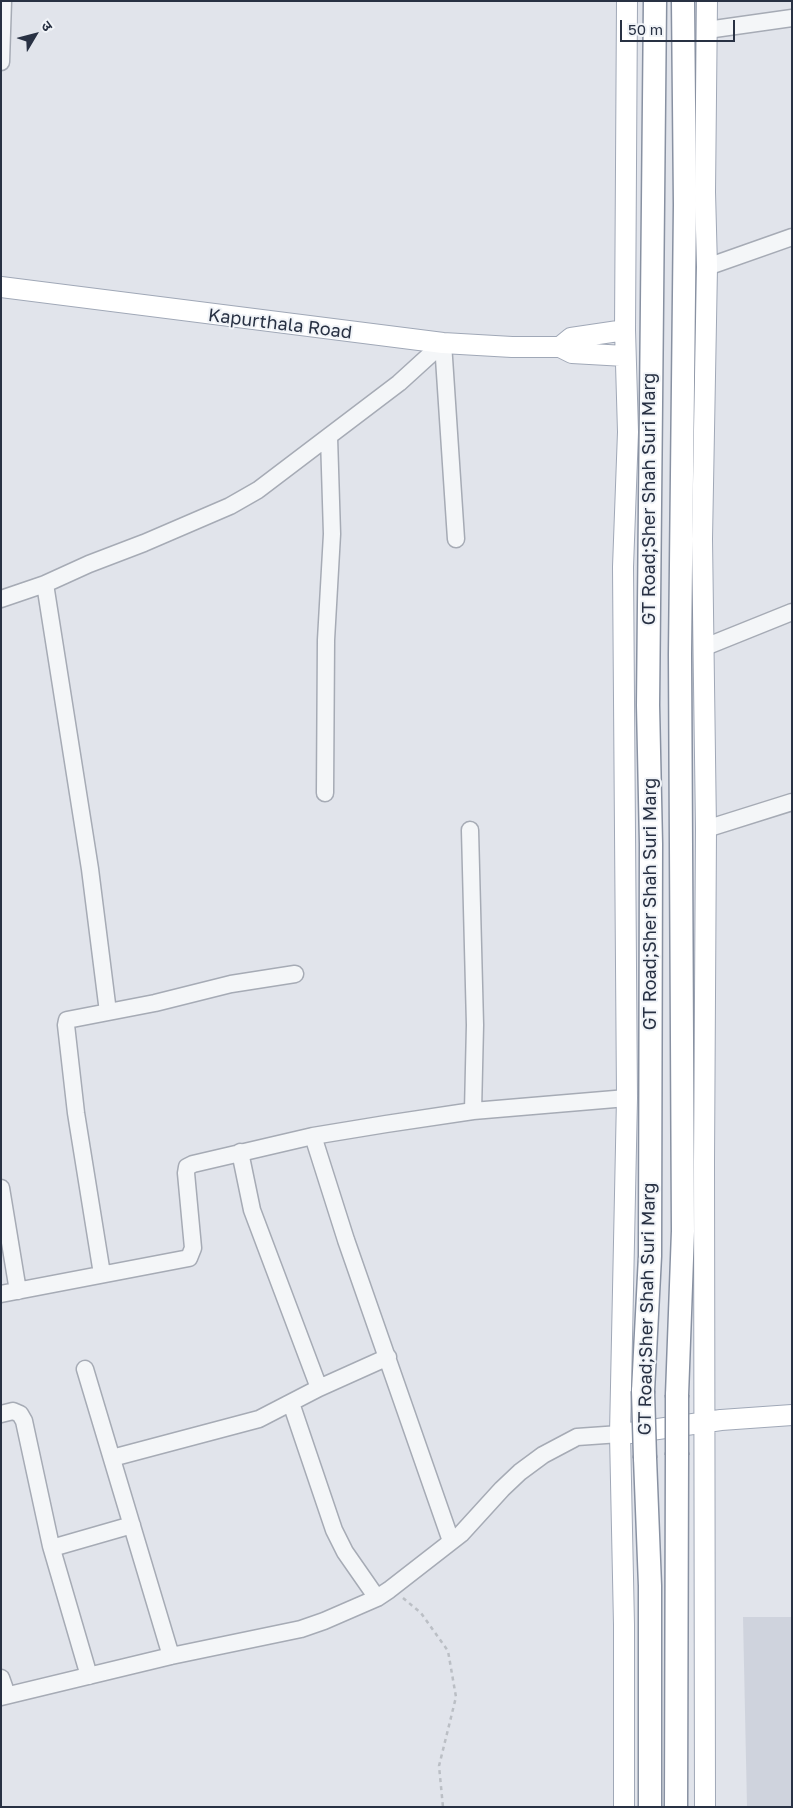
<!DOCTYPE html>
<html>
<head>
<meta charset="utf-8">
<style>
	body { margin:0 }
	#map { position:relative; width:793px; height:1808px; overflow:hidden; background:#e1e4eb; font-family:"Golos Text","Noto Sans Devanagari",sans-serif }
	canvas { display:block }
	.frame { position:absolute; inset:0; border:2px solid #283143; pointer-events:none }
	.north { position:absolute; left:10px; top:10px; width:50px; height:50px; -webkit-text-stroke:4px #f1f4f8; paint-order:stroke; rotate:53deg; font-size:14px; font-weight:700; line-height:20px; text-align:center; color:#283143 }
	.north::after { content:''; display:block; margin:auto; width:18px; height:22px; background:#283143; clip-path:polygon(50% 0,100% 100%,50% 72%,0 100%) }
	.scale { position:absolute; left:620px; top:20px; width:115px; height:22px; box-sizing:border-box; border:2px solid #283143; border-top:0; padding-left:6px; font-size:15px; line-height:18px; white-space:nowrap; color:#283143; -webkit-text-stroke:4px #f1f4f8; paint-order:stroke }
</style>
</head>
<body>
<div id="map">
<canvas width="793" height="1808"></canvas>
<div class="frame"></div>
<div class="north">उ</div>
<div class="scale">50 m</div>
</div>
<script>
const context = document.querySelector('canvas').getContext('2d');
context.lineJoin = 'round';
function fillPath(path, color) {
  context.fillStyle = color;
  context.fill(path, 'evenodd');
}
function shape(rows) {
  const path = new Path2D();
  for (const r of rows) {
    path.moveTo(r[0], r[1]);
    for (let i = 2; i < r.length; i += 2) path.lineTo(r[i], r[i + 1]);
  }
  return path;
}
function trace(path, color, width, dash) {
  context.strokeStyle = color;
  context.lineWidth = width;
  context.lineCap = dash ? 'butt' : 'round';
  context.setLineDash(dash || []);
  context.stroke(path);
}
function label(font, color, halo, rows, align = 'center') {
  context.font = font + ' "Golos Text",sans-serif';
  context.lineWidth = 4;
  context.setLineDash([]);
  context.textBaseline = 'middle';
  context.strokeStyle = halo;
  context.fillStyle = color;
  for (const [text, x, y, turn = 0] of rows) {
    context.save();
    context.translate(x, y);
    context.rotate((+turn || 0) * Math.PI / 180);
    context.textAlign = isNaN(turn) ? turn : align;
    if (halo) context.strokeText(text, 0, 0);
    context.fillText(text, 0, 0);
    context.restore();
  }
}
fillPath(shape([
	[743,1617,792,1617,792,1807,747,1807]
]), '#cfd3dd');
const minor = shape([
	[707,30,792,18],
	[1,62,3,1],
	[707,267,792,237],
	[443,343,456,539],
	[45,584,90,869,108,1012],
	[1,599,45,584,89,564,144,543,230,506,258,490,399,383,443,343],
	[705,647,792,612],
	[325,793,326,640,332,534,329,437],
	[706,829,792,802],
	[470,830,475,1025,473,1111],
	[313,1136,346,1240,451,1541],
	[240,1152,252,1210,319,1388],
	[1,1188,18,1291],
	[102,1274,76,1113,66,1025,67,1020,155,1003,231,984,295,974],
	[1,1294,189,1258,193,1248,186,1173,187,1167,193,1164,313,1136,386,1124,473,1111,627,1098],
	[85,1369,171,1656],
	[291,1403,334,1530,345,1552,377,1598],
	[1,1414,13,1411,20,1414,24,1421,51,1546,89,1676],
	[112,1458,259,1419,319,1388,388,1357],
	[52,1548,132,1525],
	[1,1678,7,1695],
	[1,1697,171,1656,301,1629,324,1621,377,1598,389,1590,461,1534,502,1489,520,1472,543,1455,577,1437,620,1434]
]);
const major = shape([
	[1,287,443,343,512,347,560,347,572,353,625,356],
	[560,347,571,338,625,330],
	[630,1433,721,1420,792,1415],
	[624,1807,624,1625,620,1434,627,1098,623,567,628,432,625,330,627,1],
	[705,1807,704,1161,706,829,702,539,707,267,705,192,707,1]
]);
const highway = shape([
	[643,1391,650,1256,651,844,648,705,655,1],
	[677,1395,683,1231,680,654,685,205,683,1],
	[645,1458,650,1586,650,1807],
	[676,1807,677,1455]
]);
trace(minor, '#a6abb5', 19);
trace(major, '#a0a8b7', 22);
trace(highway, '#8891a2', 25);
trace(shape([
	[403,1598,421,1613,448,1651,456,1697,439,1766,443,1807]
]), '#bbbfc5', 2.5, [4, 4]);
trace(minor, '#f4f6f8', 16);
trace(major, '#fff', 20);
trace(highway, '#fff', 22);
const highwayBridge = shape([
	[643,1391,645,1458],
	[677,1395,677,1455]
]);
trace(highwayBridge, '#8891a2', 25, []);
trace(highwayBridge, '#fff', 22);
label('18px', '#283143', '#f1f4f8', [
	["Kapurthala Road",280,324,7],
	["GT Road;Sher Shah Suri Marg",649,499,-90],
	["GT Road;Sher Shah Suri Marg",650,904,-90],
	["GT Road;Sher Shah Suri Marg",647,1309,-89]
]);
</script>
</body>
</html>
